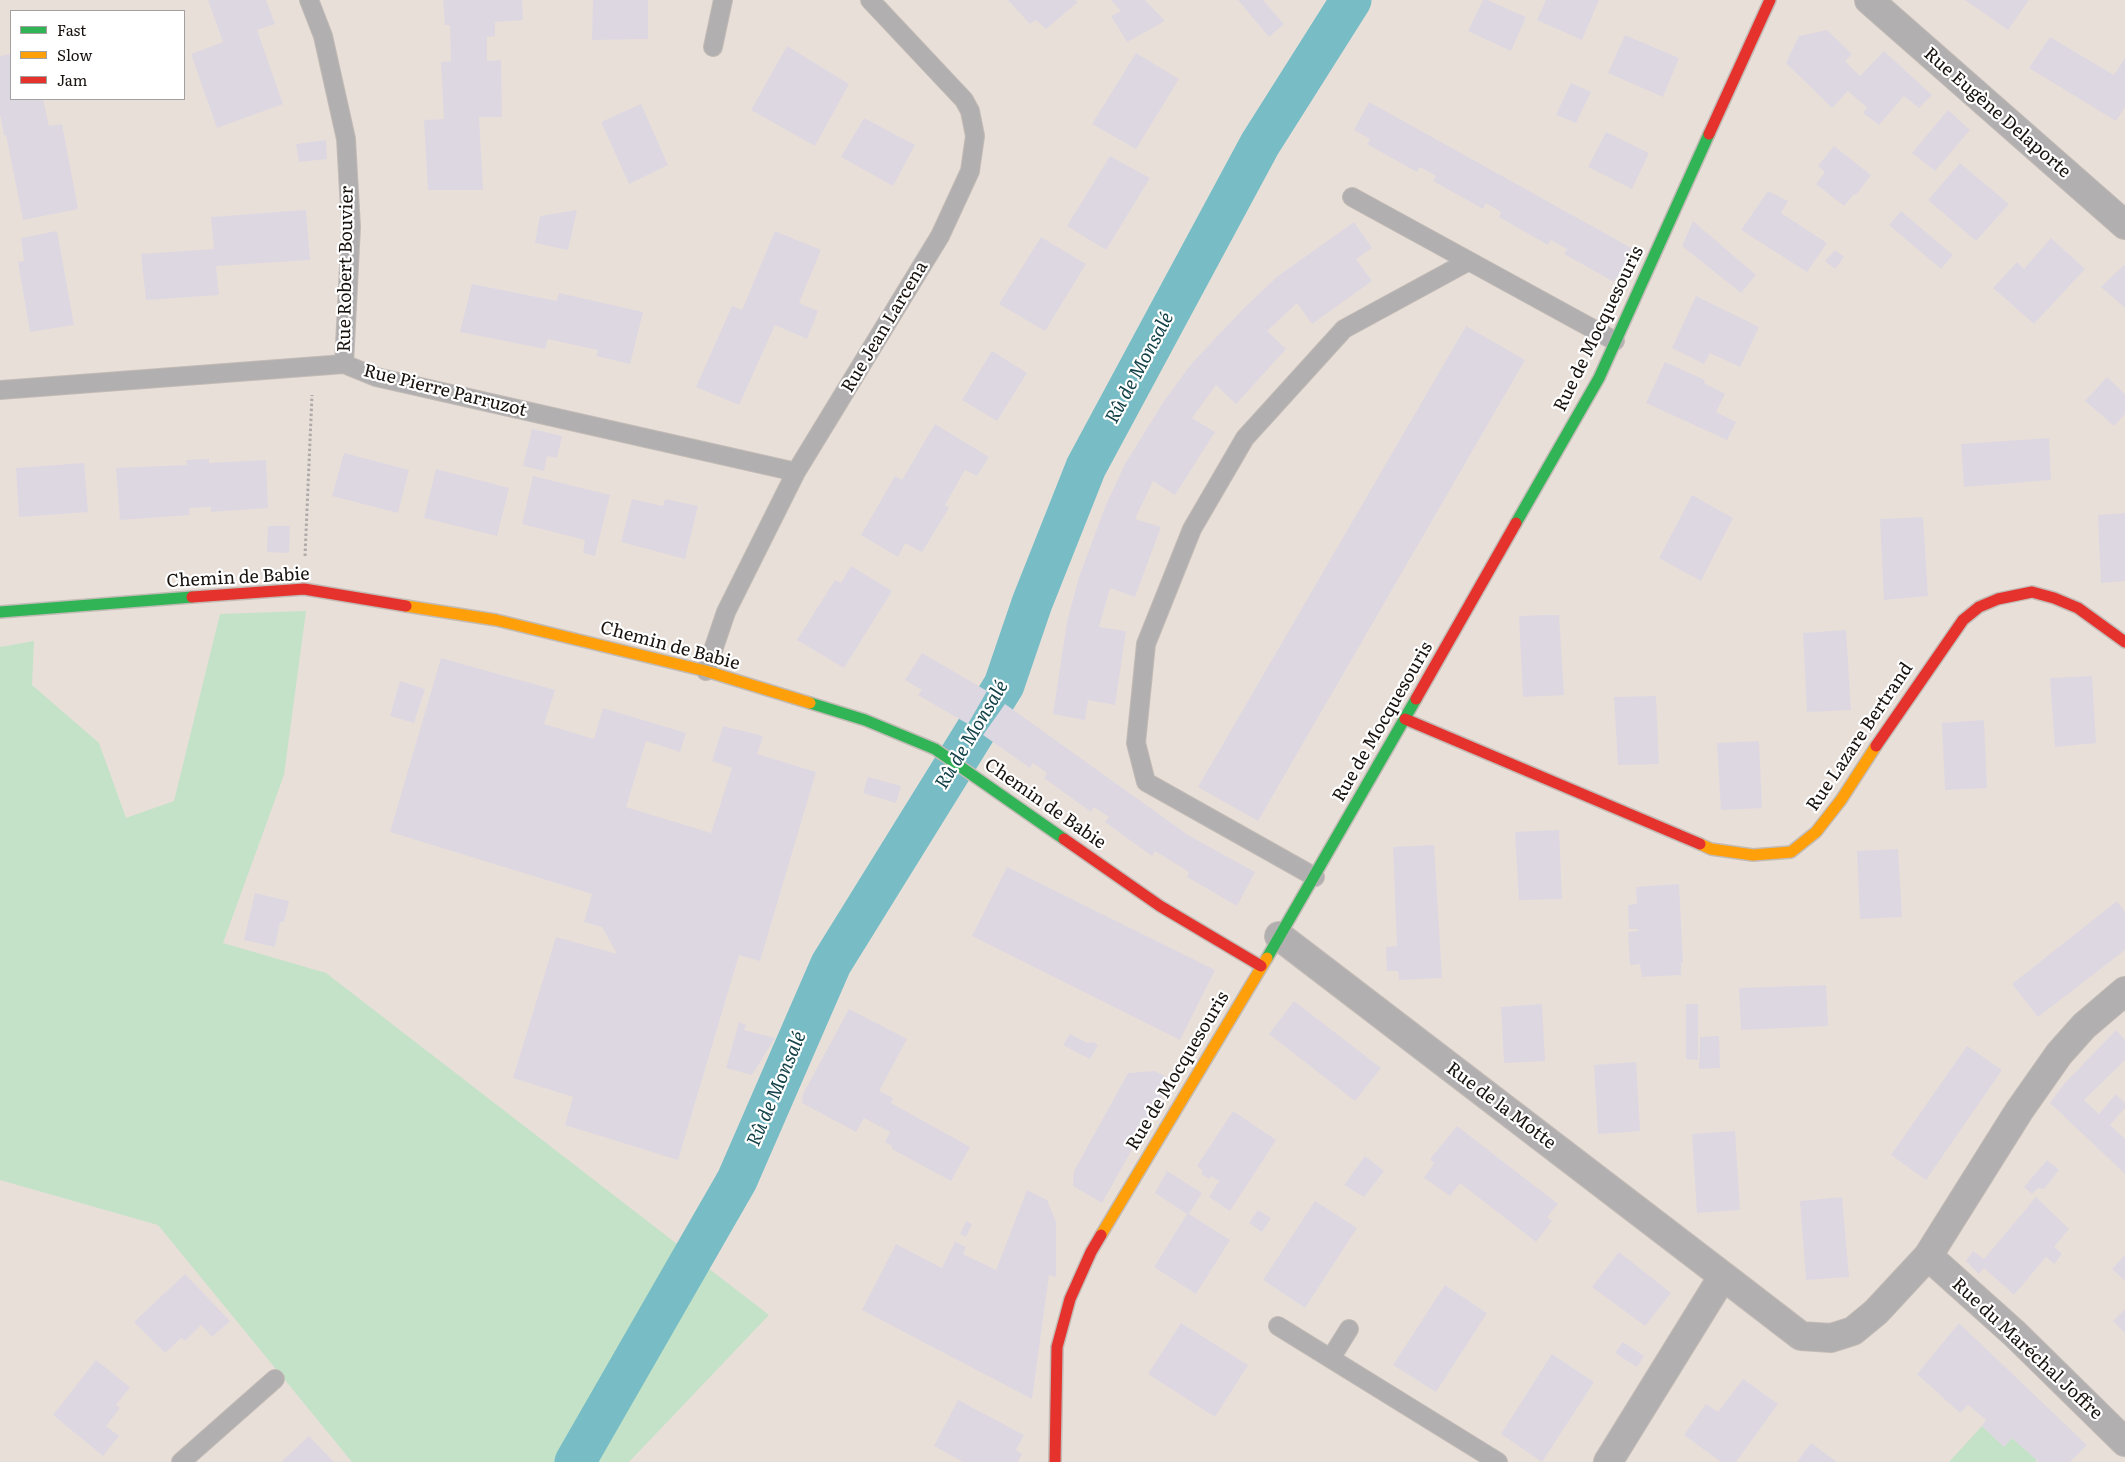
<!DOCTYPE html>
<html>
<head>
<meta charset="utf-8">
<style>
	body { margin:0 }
	#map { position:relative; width:2125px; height:1462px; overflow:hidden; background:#e9dfd9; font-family:Literata,serif }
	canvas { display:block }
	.legend { position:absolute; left:10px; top:10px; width:175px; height:90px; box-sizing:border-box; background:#fff; border:1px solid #a3a09f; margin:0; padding:6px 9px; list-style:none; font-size:15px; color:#18120e }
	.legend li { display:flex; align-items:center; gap:10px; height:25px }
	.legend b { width:25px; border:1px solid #a3a09f }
</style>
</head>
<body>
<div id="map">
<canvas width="2125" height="1462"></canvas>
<ul class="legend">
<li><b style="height:6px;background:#30b455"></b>Fast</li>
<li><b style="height:6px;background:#ff9f0a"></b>Slow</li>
<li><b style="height:6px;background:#e5322d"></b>Jam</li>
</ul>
</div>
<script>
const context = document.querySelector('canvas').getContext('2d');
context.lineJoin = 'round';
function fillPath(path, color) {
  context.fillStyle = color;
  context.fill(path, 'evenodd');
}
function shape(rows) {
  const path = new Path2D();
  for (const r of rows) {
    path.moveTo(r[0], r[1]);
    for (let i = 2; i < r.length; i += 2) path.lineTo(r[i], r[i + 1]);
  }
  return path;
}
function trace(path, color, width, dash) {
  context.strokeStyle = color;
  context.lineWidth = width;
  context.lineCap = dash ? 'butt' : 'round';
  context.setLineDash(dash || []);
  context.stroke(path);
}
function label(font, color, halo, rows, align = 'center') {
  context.font = font + ' Literata,serif';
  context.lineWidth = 4.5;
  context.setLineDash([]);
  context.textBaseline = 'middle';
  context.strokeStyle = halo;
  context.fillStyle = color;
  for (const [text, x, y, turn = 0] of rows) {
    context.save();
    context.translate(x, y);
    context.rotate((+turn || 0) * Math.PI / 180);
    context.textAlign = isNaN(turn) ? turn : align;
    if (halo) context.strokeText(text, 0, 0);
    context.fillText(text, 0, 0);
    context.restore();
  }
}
fillPath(shape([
	[306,611,284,775,223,943,326,973,769,1315,629,1462,352,1462,158,1225,0,1180,0,647,34,641,32,685,99,743,126,818,174,801,220,614],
	[1982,1426,2004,1447,2012,1438,2037,1460,2035,1462,1949,1462]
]), '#c3e2c8');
trace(shape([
	[575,1462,737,1180,831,964,1004,685,1032,603,1086,467,1260,144,1351,0]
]), '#78bdc5', 41);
fillPath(shape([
	[208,0,266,0,275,24,257,30,283,104,217,128,191,54,223,42],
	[443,0,522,0,523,20,495,22,495,36,487,37,487,61,501,60,502,117,479,117,483,190,428,190,424,120,444,119,441,62,451,61,450,25,445,25],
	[593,0,648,0,648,39,592,40],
	[1008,0,1075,0,1078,2,1046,29,1036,20,1030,24],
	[1111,0,1145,0,1165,21,1127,42,1111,16,1121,11],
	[1238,0,1263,0,1284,24,1269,37],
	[1483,0,1487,0,1526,17,1511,51,1468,31],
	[1546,0,1599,0,1582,40,1537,20],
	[1965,0,2029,0,2008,30],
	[1827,30,1852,54,1845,61,1860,76,1884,51,1932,95,1919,108,1904,96,1879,125,1863,113,1867,108,1848,91,1832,108,1786,63,1799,36],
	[1625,35,1679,58,1663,97,1608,73],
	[2050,37,2114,75,2125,58,2125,107,2116,121,2029,68],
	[787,46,849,84,815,146,751,110],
	[1136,53,1179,79,1136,149,1092,124],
	[11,54,11,99,43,99,49,126,62,124,78,209,23,220,6,135,4,135,0,114,0,56],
	[1571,83,1591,92,1576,123,1556,115],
	[1369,102,1633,249,1614,282,1564,254,1567,249,1551,240,1548,245,1499,217,1501,212,1486,203,1483,209,1433,181,1436,176,1420,167,1417,172,1367,144,1370,139,1354,130],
	[641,104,668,165,629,184,601,122],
	[1948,110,1970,130,1935,171,1912,153],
	[864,118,915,145,893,186,841,157],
	[1606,132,1649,153,1632,189,1588,167],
	[326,140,327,159,299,162,296,144],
	[1834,146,1871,175,1856,195,1854,194,1844,206,1816,184,1825,172,1818,166],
	[1110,156,1150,178,1106,250,1067,226],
	[1960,163,2009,204,1976,241,1928,200],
	[1768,191,1788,201,1781,213,1827,243,1807,272,1741,230],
	[306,210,310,260,216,266,219,295,146,300,141,254,214,249,211,217],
	[577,210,568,250,535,243,540,216],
	[1901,211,1953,255,1941,269,1889,225],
	[1693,221,1756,275,1741,293,1682,246],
	[1354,222,1372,248,1356,259,1372,281,1312,324,1297,303,1267,331,1286,349,1247,392,1236,404,1216,385,1192,418,1215,432,1175,495,1153,481,1135,519,1161,527,1135,597,1110,588,1099,627,1126,631,1115,705,1088,700,1085,720,1053,714,1067,622,1079,577,1105,507,1125,464,1164,401,1192,363,1243,309,1278,276],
	[57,231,74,325,30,332,18,262,24,261,21,238],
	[775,231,821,250,799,303,818,311,807,339,775,325,739,405,696,387,732,306,742,310],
	[1041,237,1086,264,1045,331,999,304],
	[2051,238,2085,269,2034,324,1993,288,2017,262,2024,269],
	[1835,250,1844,257,1835,269,1825,261],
	[2124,265,2125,266,2125,308,2101,287],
	[472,284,557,301,559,293,643,312,630,364,596,356,598,350,548,339,545,349,460,332],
	[1696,296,1759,327,1740,367,1710,353,1704,364,1672,348],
	[1466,326,1525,360,1258,821,1198,787],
	[992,351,1027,373,997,421,962,400],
	[1665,362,1705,380,1704,383,1725,394,1716,412,1736,422,1727,440,1646,403],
	[2107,377,2125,394,2125,414,2114,426,2085,401],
	[935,424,989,457,977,476,965,470,945,505,949,508,922,552,905,543,898,557,861,535,895,476,902,480],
	[532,429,562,436,557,458,547,456,544,471,523,466],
	[2049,438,2051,480,1964,487,1961,444],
	[344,453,409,470,398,513,332,496],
	[209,459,209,463,266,460,268,508,211,512,211,507,189,508,190,515,120,520,116,468,187,465,186,460],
	[84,463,88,512,19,517,16,468],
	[436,469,509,488,497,536,424,518],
	[533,476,610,495,595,556,583,553,585,540,522,524],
	[1692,495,1733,518,1701,581,1659,558],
	[632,499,663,506,665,499,698,506,685,559,621,542],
	[2125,513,2125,581,2101,583,2098,515],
	[1923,517,1928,596,1884,600,1880,519],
	[268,526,290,526,289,553,267,552],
	[851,566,892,591,844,668,797,640,835,580,841,583],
	[1545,615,1559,615,1564,695,1523,697,1519,616],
	[1846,630,1851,710,1807,712,1803,633],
	[922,653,987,691,968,724,918,695,922,690,905,680],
	[441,658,555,690,544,724,594,739,603,708,686,733,680,752,646,741,626,807,711,833,732,768,712,761,723,726,763,736,757,754,816,772,760,961,739,955,678,1160,565,1125,573,1097,513,1078,556,937,617,954,602,927,584,922,592,894,390,832],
	[2092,676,2096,743,2055,747,2050,678],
	[400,681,425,689,414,723,390,716],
	[1656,696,1659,764,1618,765,1614,697],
	[1005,704,1188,835,1255,872,1237,906,1187,877,1189,872,1155,851,1152,856,1105,822,1109,817,1094,807,1091,812,1044,778,1047,773,1033,763,1030,768,983,735],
	[1984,720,1987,788,1945,790,1942,723],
	[1759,741,1762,808,1721,810,1717,743],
	[868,777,901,786,896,803,863,793],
	[1559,830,1562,899,1519,900,1515,832],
	[1434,845,1442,978,1399,980,1398,971,1387,971,1386,947,1397,946,1393,847],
	[1898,849,1902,917,1860,919,1857,851],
	[1007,867,1215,970,1180,1040,972,936],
	[1679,884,1683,963,1681,963,1681,975,1642,977,1640,964,1630,965,1628,932,1638,931,1638,929,1629,929,1628,905,1637,904,1636,887],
	[255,893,289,901,284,922,280,922,275,947,244,940],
	[2117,901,2125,912,2125,950,2038,1017,2012,984],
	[1826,985,1828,1026,1741,1030,1739,988],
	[1294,1001,1381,1068,1355,1101,1269,1034],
	[1542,1004,1545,1061,1504,1063,1501,1007],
	[1686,1004,1698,1004,1698,1060,1686,1059],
	[849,1009,907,1039,879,1091,893,1098,891,1103,970,1147,951,1181,892,1149,892,1146,885,1142,890,1132,864,1118,856,1132,802,1103,803,1094],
	[739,1022,746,1025,744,1030,775,1038,752,1075,726,1068],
	[2116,1030,2125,1040,2125,1060,2084,1100,2099,1114,2116,1094,2125,1103,2125,1108,2110,1125,2125,1139,2125,1174,2050,1103,2064,1084],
	[1070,1034,1087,1043,1093,1042,1098,1045,1090,1059,1063,1045],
	[1719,1036,1720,1068,1699,1069,1700,1037],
	[1967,1046,2002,1070,1926,1180,1891,1155],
	[1636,1062,1640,1131,1598,1134,1594,1065],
	[1155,1071,1171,1080,1102,1203,1073,1186,1074,1171,1128,1073],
	[1233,1111,1276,1140,1230,1211,1209,1197,1219,1181,1211,1176,1209,1179,1201,1174,1203,1171,1197,1166],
	[1457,1126,1558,1204,1547,1217,1552,1221,1536,1242,1460,1183,1450,1196,1424,1178,1434,1163,1430,1159],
	[1735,1131,1740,1210,1697,1213,1692,1134],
	[1365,1156,1384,1171,1364,1197,1344,1185],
	[2047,1160,2059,1170,2044,1189,2038,1188,2032,1194,2024,1187],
	[1167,1171,1202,1193,1189,1214,1230,1240,1196,1294,1154,1267,1187,1214,1155,1193],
	[1027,1190,1047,1200,1056,1222,1056,1277,1049,1275,1032,1399,862,1310,896,1244,942,1268,955,1242,966,1247,963,1254,996,1270],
	[1842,1197,1849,1277,1806,1280,1800,1201],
	[2036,1197,2069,1229,2054,1247,2062,1254,2054,1264,2046,1257,2014,1295,1984,1268,1979,1274,1966,1261,1973,1251,1984,1259],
	[1315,1201,1357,1228,1305,1308,1263,1280],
	[1258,1210,1271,1218,1262,1232,1249,1223],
	[966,1221,972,1224,966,1237,960,1234],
	[1619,1252,1671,1293,1645,1326,1592,1287],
	[2125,1255,2125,1281,2112,1269],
	[185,1274,230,1321,212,1337,201,1325,185,1341,181,1338,165,1353,134,1322],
	[1445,1285,1487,1313,1436,1392,1393,1365],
	[2125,1309,2125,1333,2113,1321],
	[1181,1323,1248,1365,1215,1417,1148,1374],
	[1959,1323,2087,1445,2070,1462,2039,1462,2012,1438,2004,1447,1982,1426,1986,1420,1968,1405,1960,1413,1917,1374],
	[1623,1342,1644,1356,1637,1367,1615,1353],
	[1552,1354,1594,1382,1542,1462,1501,1434],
	[96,1360,130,1387,116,1405,120,1408,106,1426,119,1436,103,1456,53,1415],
	[1743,1379,1778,1404,1736,1462,1721,1462,1684,1435,1706,1404,1718,1412],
	[958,1400,1024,1435,1016,1450,1022,1454,1018,1462,963,1462,934,1446],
	[309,1436,334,1462,281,1462],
	[1811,1443,1837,1462,1797,1462]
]), '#ddd7e1');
const lane = shape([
	[309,0,323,36,346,139,351,227,344,364],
	[713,47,723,0],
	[1352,197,1615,341],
	[0,390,344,364,376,377,796,472],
	[706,671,726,612,796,472,940,236,970,171,975,136,970,111,964,100,870,0],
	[1315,877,1146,782,1136,743,1146,644,1192,529,1245,438,1344,329,1469,261],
	[1278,1326,1498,1462],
	[1331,1358,1349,1329],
	[181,1462,275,1379]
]);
const street = shape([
	[1869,0,2125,225],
	[1279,936,1723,1276],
	[1928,1256,2015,1334,2125,1442],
	[1608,1462,1723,1276,1801,1336,1831,1338,1853,1331,1876,1312,1928,1256,2019,1111,2059,1054,2084,1026,2125,991]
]);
const fast = shape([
	[1516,523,1599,378,1709,134],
	[0,612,192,597],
	[810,703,865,720,935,749,1064,839],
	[1267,958,1416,699]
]);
const slow = shape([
	[406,606,496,620,706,671,810,703],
	[1700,844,1711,849,1753,855,1791,852,1816,832,1841,800,1876,746],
	[1101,1235,1267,958]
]);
const jam = shape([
	[1709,134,1770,0],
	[192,597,304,589,406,606],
	[1416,699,1516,523],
	[1405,719,1700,844],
	[1876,746,1963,620,1979,607,1998,599,2032,592,2054,598,2078,608,2125,642],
	[1064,839,1160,906,1261,966],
	[1055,1462,1057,1347,1070,1299,1091,1252,1101,1235]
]);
trace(lane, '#c2bbb6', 20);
trace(street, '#c2bbb6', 30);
trace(fast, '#c2bbb6', 14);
trace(slow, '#c2bbb6', 14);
trace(jam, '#c2bbb6', 14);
trace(shape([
	[305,556,312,395]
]), '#aeaaa9', 3, [2.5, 2.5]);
trace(lane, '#b2afb0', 18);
trace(street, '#b2afb0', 28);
trace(fast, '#30b455', 11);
trace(slow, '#ff9f0a', 11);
trace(jam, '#e5322d', 11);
label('18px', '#18120e', '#fff', [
	["Rue Eugène Delaporte",1997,113,41],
	["Rue Robert Bouvier",346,269,-89],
	["Rue Jean Larcena",885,327,-59],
	["Rue de Mocquesouris",1599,329,-64],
	["Rue Pierre Parruzot",445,391,14],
	["Chemin de Babie",238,578,-3],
	["Chemin de Babie",670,646,15],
	["Rue de Mocquesouris",1383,722,-60],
	["Rue Lazare Bertrand",1860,737,-56],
	["Chemin de Babie",1045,804,35],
	["Rue de Mocquesouris",1178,1071,-59],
	["Rue de la Motte",1501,1106,37],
	["Rue du Maréchal Joffre",2027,1349,43]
]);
label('italic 19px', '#144249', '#fff', [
	["Rû de Monsalé",1140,368,-62],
	["Rû de Monsalé",972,735,-59],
	["Rû de Monsalé",777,1089,-67]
]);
</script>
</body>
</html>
